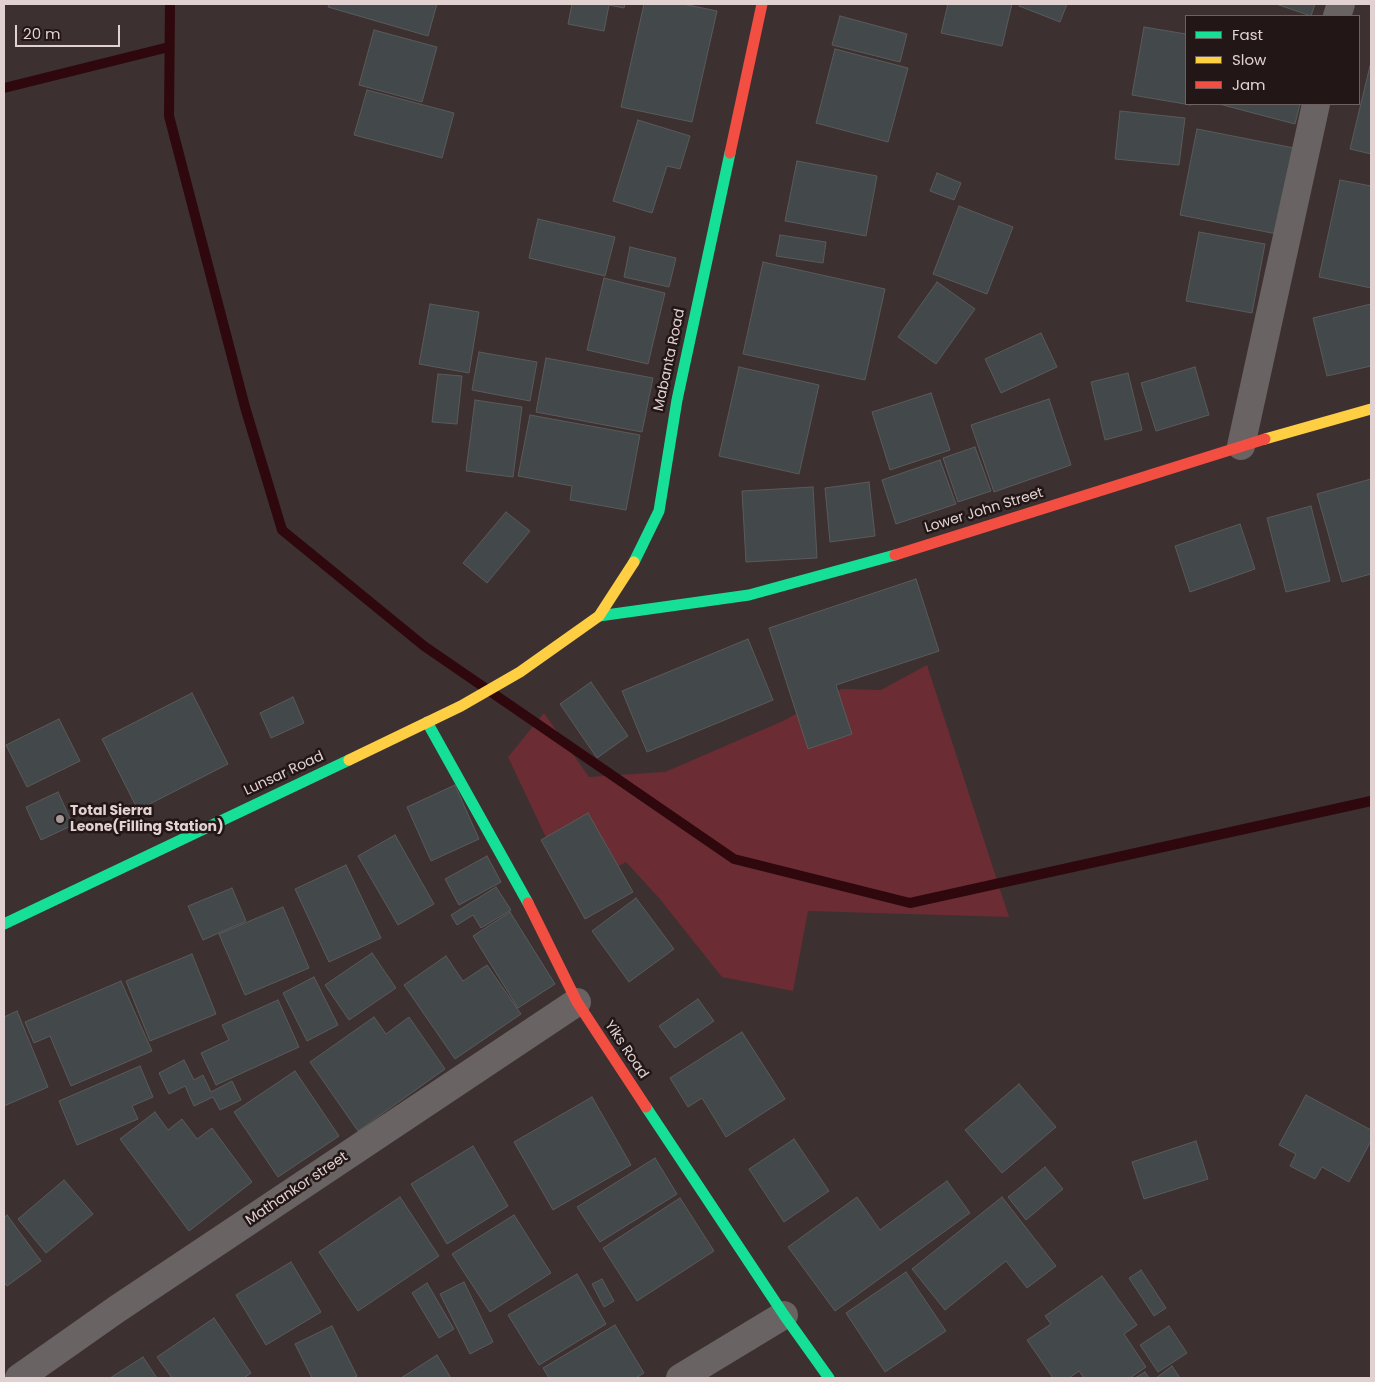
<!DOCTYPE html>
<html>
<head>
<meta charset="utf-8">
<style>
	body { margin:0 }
	#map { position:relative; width:1375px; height:1382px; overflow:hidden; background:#3d3030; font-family:Poppins,sans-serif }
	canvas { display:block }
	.frame { position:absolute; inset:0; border:5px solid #e2d1d1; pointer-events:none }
	.legend { position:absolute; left:1185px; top:15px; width:175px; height:90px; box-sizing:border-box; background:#221616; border:1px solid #6f6161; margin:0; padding:6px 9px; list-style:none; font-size:15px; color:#e2d1d1 }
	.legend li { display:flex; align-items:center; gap:10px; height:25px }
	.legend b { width:25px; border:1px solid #6f6161 }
	.scale { position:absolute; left:15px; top:25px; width:105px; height:22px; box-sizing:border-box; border:2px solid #e2d1d1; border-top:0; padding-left:6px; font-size:15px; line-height:18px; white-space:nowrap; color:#e2d1d1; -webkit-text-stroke:4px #221616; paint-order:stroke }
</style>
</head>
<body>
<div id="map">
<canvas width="1375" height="1382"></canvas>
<div class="frame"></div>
<ul class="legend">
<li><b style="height:6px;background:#16e098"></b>Fast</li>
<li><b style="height:6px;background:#ffcf43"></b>Slow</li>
<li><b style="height:6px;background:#f24e42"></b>Jam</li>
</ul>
<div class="scale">20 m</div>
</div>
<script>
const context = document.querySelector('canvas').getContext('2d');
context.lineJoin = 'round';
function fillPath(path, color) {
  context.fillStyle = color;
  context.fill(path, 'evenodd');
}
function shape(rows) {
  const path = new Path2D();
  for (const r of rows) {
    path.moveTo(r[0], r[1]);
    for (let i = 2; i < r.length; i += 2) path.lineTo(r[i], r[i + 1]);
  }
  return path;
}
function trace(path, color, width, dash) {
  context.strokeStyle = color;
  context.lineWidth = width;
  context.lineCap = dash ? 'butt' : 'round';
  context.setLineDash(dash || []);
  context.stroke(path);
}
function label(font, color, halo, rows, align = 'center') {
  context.font = font + ' Poppins,sans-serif';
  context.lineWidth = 5;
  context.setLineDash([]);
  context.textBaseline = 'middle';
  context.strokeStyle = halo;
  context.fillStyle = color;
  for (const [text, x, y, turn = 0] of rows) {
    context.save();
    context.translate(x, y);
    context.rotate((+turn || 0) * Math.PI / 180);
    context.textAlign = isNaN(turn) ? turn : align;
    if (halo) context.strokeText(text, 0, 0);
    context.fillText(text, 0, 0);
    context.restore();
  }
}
fillPath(shape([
	[927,665,1009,917,808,911,793,991,722,977,659,898,626,862,571,890,508,757,544,713,589,777,665,772,783,721,841,689,881,690]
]), '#6b2d33');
trace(shape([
	[170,4,169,116,245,407,282,530,424,646,734,859,910,903,1371,801],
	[4,88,169,47]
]), '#2e080d', 10);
const building = shape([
	[329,4,437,4,428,36,328,7,329,4],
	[572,4,625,4,624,8,609,5,604,31,568,24,572,4],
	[644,4,683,4,717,11,692,122,621,107,644,4],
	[948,4,1012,4,1002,46,941,33,948,4],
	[1020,4,1067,4,1060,22,1019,6,1020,4],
	[1276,4,1315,4,1311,16,1276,4],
	[840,16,907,34,900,62,832,45,840,16],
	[1144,27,1186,34,1186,104,1191,105,1132,95,1144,27],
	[374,30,437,47,422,102,359,85,374,30],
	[835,49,908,68,888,142,816,123,835,49],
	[1370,66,1371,66,1371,154,1350,149,1370,66],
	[367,90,454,113,442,158,354,135,367,90],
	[1219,104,1300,104,1295,124,1219,104],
	[1120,111,1185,118,1179,165,1115,159,1120,111],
	[638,120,690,136,680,169,667,166,652,213,613,201,638,120],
	[1197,129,1294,148,1277,234,1180,215,1197,129],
	[797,161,877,176,866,236,785,221,797,161],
	[937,173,961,183,954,200,930,191,937,173],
	[1340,180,1371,186,1371,288,1319,277,1340,180],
	[959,206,1013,227,987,294,933,274,959,206],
	[538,219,615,237,605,276,529,258,538,219],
	[1199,232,1265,244,1252,313,1186,301,1199,232],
	[780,235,826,242,823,263,776,256,780,235],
	[630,247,676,258,669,287,624,277,630,247],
	[763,262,885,289,865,380,743,354,763,262],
	[604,278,665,293,648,364,587,350,604,278],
	[937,282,975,309,936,364,898,337,937,282],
	[430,304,479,312,469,373,419,364,430,304],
	[1371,304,1371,366,1327,376,1313,318,1371,304],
	[1041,333,1057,367,1001,393,985,359,1041,333],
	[479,352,537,362,530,401,472,390,479,352],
	[546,358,653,378,642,432,536,412,546,358],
	[739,367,819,385,799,474,719,456,739,367],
	[1195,367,1209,415,1156,431,1141,383,1195,367],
	[1128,373,1142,430,1105,440,1091,382,1128,373],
	[438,374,462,376,457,424,432,422,438,374],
	[931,393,950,450,890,470,872,412,931,393],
	[1049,399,1071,465,994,492,971,425,1049,399],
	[475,400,522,407,513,477,466,471,475,400],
	[530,415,640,435,626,510,570,500,572,486,518,476,530,415],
	[975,447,991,491,958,502,943,458,975,447],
	[940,460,956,504,896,524,882,480,940,460],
	[1371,479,1371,574,1342,582,1317,494,1371,479],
	[869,482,875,536,830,542,825,488,869,482],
	[813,487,817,558,746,562,742,491,813,487],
	[1311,506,1330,581,1286,592,1267,518,1311,506],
	[506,512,530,531,487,583,463,563,506,512],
	[1240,524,1255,569,1190,592,1175,546,1240,524],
	[916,579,939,651,836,685,852,734,808,749,769,628,916,579],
	[748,639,773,700,647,752,622,691,748,639],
	[591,682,628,736,597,758,560,704,591,682],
	[192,693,228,764,138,810,102,739,192,693],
	[293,697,304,723,271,738,260,713,293,697],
	[59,719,80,761,27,787,6,745,59,719],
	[455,785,479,839,431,861,407,807,455,785],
	[58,792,73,825,41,840,26,807,58,792],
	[588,813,633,892,585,919,541,840,588,813],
	[395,835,434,904,398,925,358,856,395,835],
	[487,856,501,882,459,905,445,879,487,856],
	[346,865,381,938,329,962,295,889,346,865],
	[496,887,511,910,481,928,473,915,457,925,451,915,496,887],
	[232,888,246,921,203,940,188,906,232,888],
	[636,898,674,949,629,982,592,931,636,898],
	[283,907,309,968,245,995,219,934,283,907],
	[510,912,555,984,518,1008,473,936,510,912],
	[372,953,396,988,349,1020,325,985,372,953],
	[192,954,216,1014,150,1041,126,981,192,954],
	[446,956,463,981,487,965,521,1014,455,1059,404,985,446,956],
	[314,977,338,1025,307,1041,283,993,314,977],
	[121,981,152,1051,71,1086,50,1036,34,1043,25,1022,121,981],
	[698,999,714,1021,675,1048,659,1026,698,999],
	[278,1000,299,1047,216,1085,201,1053,229,1040,222,1025,278,1000],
	[17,1011,48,1087,4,1106,4,1017,17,1011],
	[374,1017,386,1034,409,1017,445,1069,358,1131,310,1062,374,1017],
	[742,1032,785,1099,726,1137,702,1098,688,1107,670,1078,742,1032],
	[184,1060,194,1080,203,1075,211,1092,232,1081,241,1100,220,1110,213,1097,194,1106,185,1086,169,1094,159,1073,184,1060],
	[140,1066,153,1097,132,1106,138,1119,77,1145,59,1101,140,1066],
	[295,1071,339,1136,278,1177,234,1112,295,1071],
	[1019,1084,1056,1127,1002,1173,965,1130,1019,1084],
	[1306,1095,1371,1130,1371,1141,1349,1182,1322,1167,1315,1179,1290,1166,1296,1154,1279,1145,1306,1095],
	[592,1097,631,1165,553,1210,514,1142,592,1097],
	[155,1112,168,1130,182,1119,197,1139,212,1128,252,1182,189,1231,120,1139,155,1112],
	[794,1139,829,1191,784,1222,749,1169,794,1139],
	[1196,1141,1208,1179,1144,1199,1132,1162,1196,1141],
	[473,1146,508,1206,447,1244,411,1184,473,1146],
	[655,1158,677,1194,600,1242,577,1207,655,1158],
	[1045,1167,1063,1189,1026,1220,1008,1197,1045,1167],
	[64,1180,93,1214,46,1253,18,1219,64,1180],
	[947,1181,970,1213,835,1311,788,1247,857,1197,880,1230,947,1181],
	[400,1197,439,1256,358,1311,319,1252,400,1197],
	[1002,1197,1056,1266,1027,1288,1006,1261,945,1310,912,1269,1002,1197],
	[680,1198,714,1251,637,1301,603,1248,680,1198],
	[7,1215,41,1261,7,1286,4,1282,4,1218,7,1215],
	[514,1215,551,1273,490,1312,452,1254,514,1215],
	[291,1262,321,1312,266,1345,236,1295,291,1262],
	[1141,1270,1166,1308,1154,1316,1129,1278,1141,1270],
	[906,1272,946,1331,885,1372,846,1313,906,1272],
	[577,1274,606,1324,539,1365,508,1315,577,1274],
	[1102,1276,1137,1325,1124,1334,1146,1367,1130,1378,1084,1378,1079,1371,1069,1378,1053,1378,1027,1340,1051,1324,1045,1316,1102,1276],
	[602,1279,614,1301,604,1307,592,1284,602,1279],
	[464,1282,493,1342,470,1354,440,1294,464,1282],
	[427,1283,454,1329,439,1338,412,1293,427,1283],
	[214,1318,251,1373,244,1378,172,1378,157,1357,214,1318],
	[615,1325,644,1373,636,1378,549,1378,543,1368,615,1325],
	[332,1326,357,1376,353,1378,312,1378,295,1344,332,1326],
	[1169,1326,1187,1353,1158,1372,1140,1345,1169,1326],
	[437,1355,451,1378,401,1378,437,1355],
	[143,1357,157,1378,110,1378,143,1357],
	[1172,1366,1180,1378,1156,1378,1172,1366],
	[1145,1372,1149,1378,1135,1378,1145,1372]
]);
fillPath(building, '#43494a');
trace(building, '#5a5a5b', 1);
trace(shape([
	[1337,16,1341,4],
	[1241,446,1316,104],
	[19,1378,117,1309,577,1002],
	[680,1378,784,1315]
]), '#696363', 28);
trace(shape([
	[634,562,659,511,677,400,730,153],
	[599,616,749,595,895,555],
	[427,722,528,903],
	[4,924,349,760],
	[646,1107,784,1315,829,1378]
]), '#16e098', 11);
trace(shape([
	[1265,439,1371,409],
	[349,760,461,706,520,672,599,616,634,562]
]), '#ffcf43', 11);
trace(shape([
	[730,153,762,4],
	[895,555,1265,439],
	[528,903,577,1002,646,1107]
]), '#f24e42', 11);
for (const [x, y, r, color] of [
	[60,819,5,"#a89999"]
]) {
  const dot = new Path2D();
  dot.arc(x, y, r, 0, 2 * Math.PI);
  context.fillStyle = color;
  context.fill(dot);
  trace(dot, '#221616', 2);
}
label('14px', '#e2d1d1', '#221616', [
	["Mabanta Road",670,360,-78],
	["Lower John Street",984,511,-17],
	["Lunsar Road",284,774,-25],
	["Yiks Road",626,1050,56],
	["Mathankor street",297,1189,-34]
]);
label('bold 14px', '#e2d1d1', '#221616', [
	["Total Sierra",70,811],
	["Leone(Filling Station)",70,827]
], 'left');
</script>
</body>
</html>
